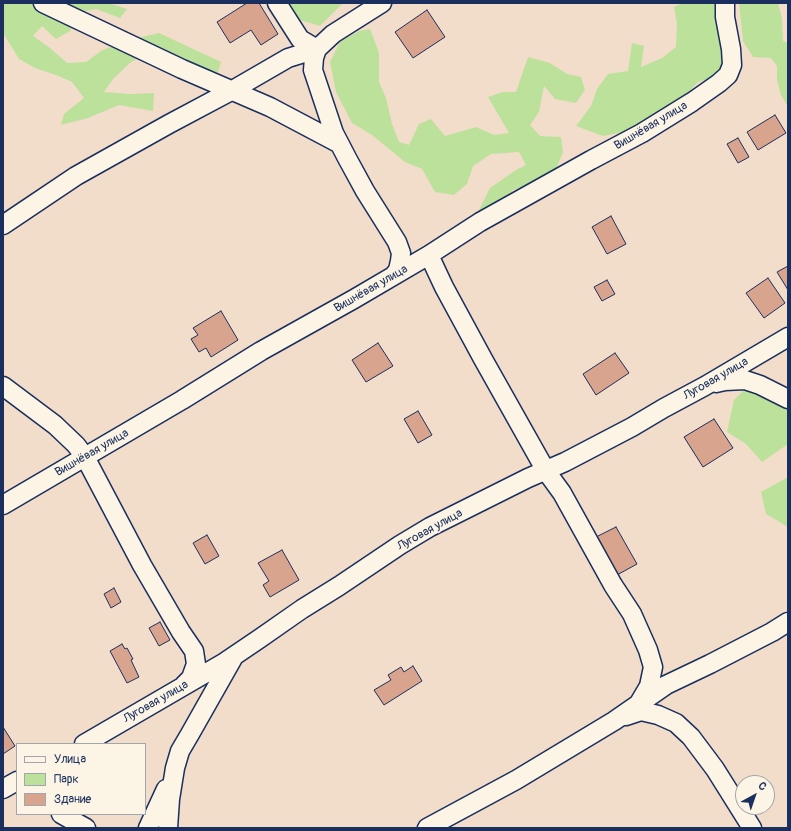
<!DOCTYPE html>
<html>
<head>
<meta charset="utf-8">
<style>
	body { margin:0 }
	#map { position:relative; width:791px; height:831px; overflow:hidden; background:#f2ddcb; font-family:Pangolin,sans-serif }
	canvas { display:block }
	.frame { position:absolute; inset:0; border:4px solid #1b2f5e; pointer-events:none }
	.legend { position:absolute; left:16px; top:743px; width:130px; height:72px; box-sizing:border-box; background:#fcf5e5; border:1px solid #a2a6af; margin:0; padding:5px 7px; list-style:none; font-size:12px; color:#1b2f5e }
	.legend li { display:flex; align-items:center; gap:8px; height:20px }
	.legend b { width:20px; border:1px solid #a2a6af }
	.north { position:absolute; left:735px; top:775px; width:40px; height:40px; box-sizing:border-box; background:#fcf5e5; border:1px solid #a2a6af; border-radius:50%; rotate:40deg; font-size:11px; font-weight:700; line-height:16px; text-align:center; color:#1b2f5e }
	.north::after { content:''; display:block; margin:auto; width:14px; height:18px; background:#1b2f5e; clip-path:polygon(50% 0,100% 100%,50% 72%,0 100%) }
</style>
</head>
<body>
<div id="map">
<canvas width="791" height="831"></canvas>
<div class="frame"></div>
<ul class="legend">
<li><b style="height:5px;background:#fcf5e5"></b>Улица</li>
<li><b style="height:11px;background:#bce19b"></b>Парк</li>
<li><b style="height:11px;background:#d9a48e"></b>Здание</li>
</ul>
<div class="north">С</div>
</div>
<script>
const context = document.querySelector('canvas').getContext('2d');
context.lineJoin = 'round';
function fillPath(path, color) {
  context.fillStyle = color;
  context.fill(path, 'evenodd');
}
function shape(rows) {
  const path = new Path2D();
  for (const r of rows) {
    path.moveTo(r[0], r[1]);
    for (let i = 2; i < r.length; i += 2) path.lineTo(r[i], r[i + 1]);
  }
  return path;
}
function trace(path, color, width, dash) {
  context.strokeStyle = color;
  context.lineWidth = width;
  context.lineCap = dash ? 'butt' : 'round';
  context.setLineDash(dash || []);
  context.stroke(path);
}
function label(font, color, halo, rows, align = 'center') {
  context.font = font + ' Pangolin,sans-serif';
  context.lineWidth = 3.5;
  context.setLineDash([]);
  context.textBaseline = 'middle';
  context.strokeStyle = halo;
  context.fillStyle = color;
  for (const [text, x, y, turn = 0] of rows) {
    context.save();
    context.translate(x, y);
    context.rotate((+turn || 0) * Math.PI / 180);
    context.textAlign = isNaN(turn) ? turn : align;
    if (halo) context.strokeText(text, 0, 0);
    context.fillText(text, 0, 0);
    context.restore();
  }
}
fillPath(shape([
	[3,3,109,3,127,9,120,18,96,9,80,12,70,31,56,39,42,26,33,36,50,48,67,63,86,62,101,51,124,41,159,33,221,62,218,72,201,71,147,53,131,62,113,79,104,92,130,94,154,93,153,111,119,105,88,118,61,125,64,114,84,98,72,82,56,75,35,68,19,59,3,33],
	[286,3,343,3,320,26,297,19],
	[682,3,724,3,728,66,717,76,698,82,679,102,628,131,603,136,576,126,591,106,597,89,608,74,628,71,632,43,644,46,641,67,662,58,676,47,677,24,674,7],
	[739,3,778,3,782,18,783,41,788,43,788,107,781,95,777,80,777,66,771,58,753,57,743,41],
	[370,29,379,53,379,82,386,98,392,124,399,142,409,145,419,124,431,119,445,136,476,127,494,135,509,133,488,97,503,92,516,92,528,57,550,63,567,74,581,77,585,90,576,103,555,99,544,86,539,112,530,125,540,136,561,137,563,152,554,174,536,182,513,190,490,215,478,212,490,188,516,170,526,165,519,152,491,154,473,166,467,184,454,195,435,192,422,169,405,162,372,135,352,123,336,92,330,62,340,42,359,31],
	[754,380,788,397,788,444,762,462,746,444,727,432,734,400],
	[788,477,788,527,766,514,761,492]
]), '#bce19b');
const building = shape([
	[247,3,259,3,278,34,261,45,251,30,230,43,217,22,247,3],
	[427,10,445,37,413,58,395,32,427,10],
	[775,115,786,133,758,150,747,132,775,115],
	[738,138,749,157,738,163,727,144,738,138],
	[611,216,626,244,607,254,592,227,611,216],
	[788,266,788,290,777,272,788,266],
	[768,278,785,303,764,318,746,293,768,278],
	[607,280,615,294,602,301,594,287,607,280],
	[221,311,238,340,211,357,206,348,199,352,191,339,198,335,193,328,221,311],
	[378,343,393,366,366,382,352,360,378,343],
	[615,353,629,373,596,395,583,374,615,353],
	[418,411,432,435,418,443,404,419,418,411],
	[714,419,733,448,703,467,684,437,714,419],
	[616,527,637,564,617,575,596,537,616,527],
	[207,535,219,556,205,564,193,543,207,535],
	[282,550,299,580,270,597,263,585,269,581,258,563,282,550],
	[114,588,121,602,111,608,104,594,114,588],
	[160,622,170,640,159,646,149,628,160,622],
	[122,644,125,649,127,648,133,659,131,660,139,677,127,683,110,651,122,644],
	[413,666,422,681,384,705,374,690,391,680,388,675,401,667,404,672,413,666],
	[3,727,15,746,3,754,3,727]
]);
fillPath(building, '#d9a48e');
trace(building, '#1b2f5e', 1);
const minor = shape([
	[43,3,182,69,270,107,340,144],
	[277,3,300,39,317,49],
	[382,3,333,34,317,49,314,58,313,70,334,133,347,158,365,191,397,242,401,253,400,261,398,270,394,275],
	[3,225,76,176,169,124,231,91,288,58,317,49],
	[429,255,444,287,483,359,546,471,562,493,613,585,632,614,648,650,653,667,649,686,639,703],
	[716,383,725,381,745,380,760,385,788,399],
	[3,386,55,425,76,445,85,457,142,565,181,632,194,651,196,664,191,678,184,685],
	[3,505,182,400,261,351,354,299,429,255,480,222,591,160,642,133,692,102,719,83,728,75,732,65,731,49,725,17,725,3],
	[626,716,641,711,658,715,676,723,691,737,715,769,752,828],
	[84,744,225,662,259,639,302,609,339,586,400,545,430,527,528,478,565,462,632,427,664,408,705,386,788,337],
	[3,789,17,781],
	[61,814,86,828],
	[148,828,166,789],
	[168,828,170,799,175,768,180,751,190,734,233,658],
	[427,828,516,780,614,721,666,685,710,664,772,632,788,622]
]);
trace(minor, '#1b2f5e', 21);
trace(minor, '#fcf5e5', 18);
label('12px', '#1b2f5e', '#fcf5e5', [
	["Вишнёвая улица",651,126,-31],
	["Вишнёвая улица",371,289,-30],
	["Луговая улица",716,379,-30],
	["Вишнёвая улица",92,453,-30],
	["Луговая улица",430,530,-29],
	["Луговая улица",156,702,-30]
]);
</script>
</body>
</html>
